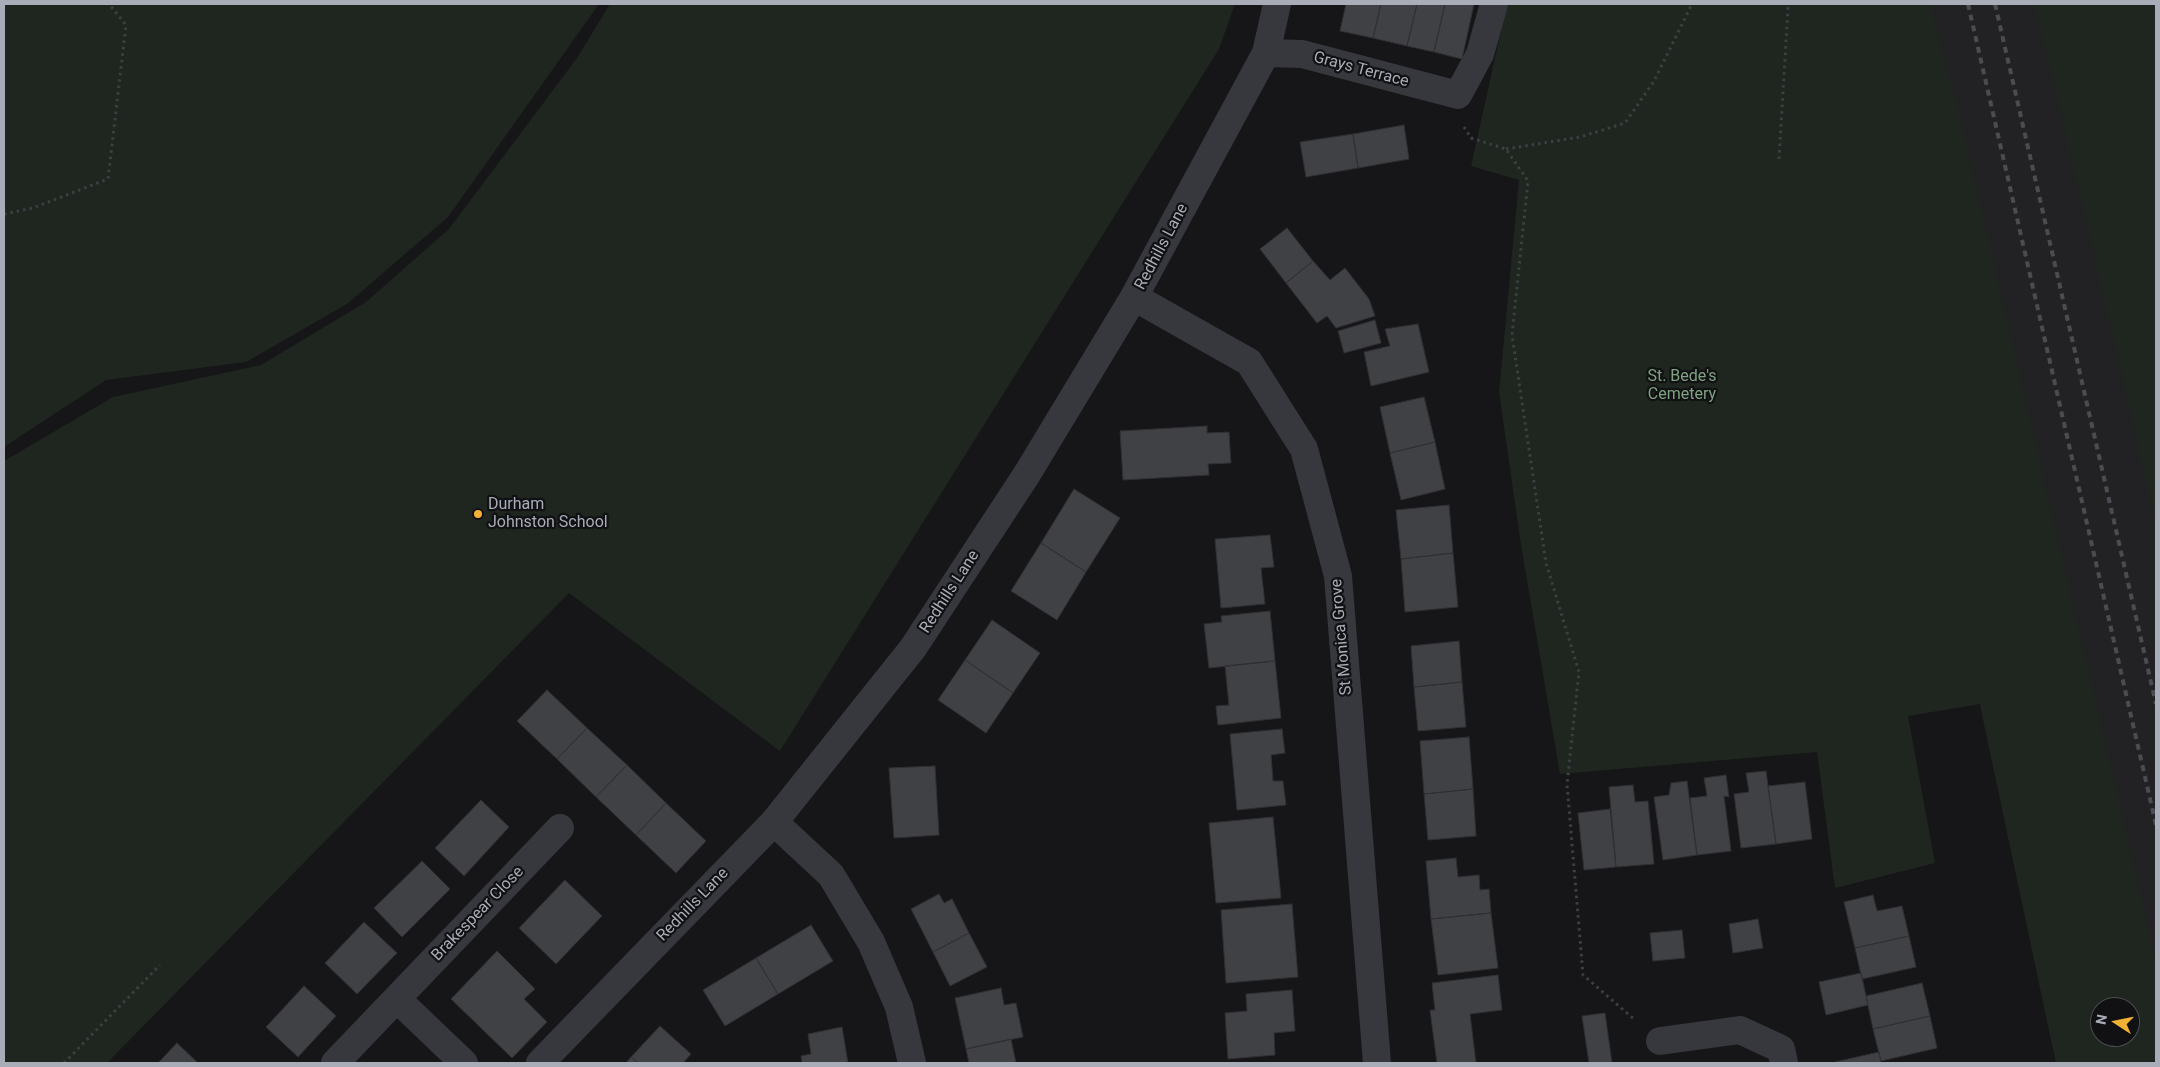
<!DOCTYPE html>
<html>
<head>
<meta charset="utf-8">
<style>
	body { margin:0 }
	#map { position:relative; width:2160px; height:1067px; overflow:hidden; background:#161618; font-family:Roboto,sans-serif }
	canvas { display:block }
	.frame { position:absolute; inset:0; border:5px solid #a8adb8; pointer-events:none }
	.north { position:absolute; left:2090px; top:997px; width:50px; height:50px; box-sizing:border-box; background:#111113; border:1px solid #4d4f55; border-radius:50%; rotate:281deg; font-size:14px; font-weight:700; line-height:20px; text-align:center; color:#a8adb8 }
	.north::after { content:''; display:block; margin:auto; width:18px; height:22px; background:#f2b134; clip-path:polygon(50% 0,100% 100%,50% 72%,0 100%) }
</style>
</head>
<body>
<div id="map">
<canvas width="2160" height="1067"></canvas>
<div class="frame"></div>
<div class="north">N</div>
</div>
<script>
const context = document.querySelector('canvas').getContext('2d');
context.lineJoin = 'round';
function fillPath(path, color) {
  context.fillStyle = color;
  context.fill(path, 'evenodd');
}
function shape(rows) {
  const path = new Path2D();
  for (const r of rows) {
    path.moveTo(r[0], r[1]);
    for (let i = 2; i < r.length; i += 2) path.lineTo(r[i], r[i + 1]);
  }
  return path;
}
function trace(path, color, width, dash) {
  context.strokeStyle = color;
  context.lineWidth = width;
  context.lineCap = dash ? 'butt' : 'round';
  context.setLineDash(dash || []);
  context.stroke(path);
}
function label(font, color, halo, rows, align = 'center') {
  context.font = font + ' Roboto,sans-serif';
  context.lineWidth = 4.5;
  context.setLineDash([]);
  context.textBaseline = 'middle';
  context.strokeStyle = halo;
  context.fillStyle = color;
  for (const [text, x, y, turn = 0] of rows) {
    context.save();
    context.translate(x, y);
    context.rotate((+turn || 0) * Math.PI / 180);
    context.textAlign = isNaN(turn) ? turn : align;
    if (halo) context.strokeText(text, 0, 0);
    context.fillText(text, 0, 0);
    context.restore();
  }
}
fillPath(shape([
	[1826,4,2156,4,2156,1063,2056,1063,1980,705],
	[2100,1007,2130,1007,2130,1037,2100,1037]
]), '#222225');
fillPath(shape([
	[4,4,599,4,448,217,347,304,246,362,106,380,4,447],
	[610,4,1235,4,1219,49,780,751,569,593,107,1063,4,1063,4,461,113,397,261,365,366,302,449,229,577,58],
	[1507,4,1930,4,1962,127,2156,962,2156,1063,2056,1063,1980,704,1908,716,1935,863,1835,888,1817,752,1560,774,1521,545,1499,392,1519,180,1471,166],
	[2100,1007,2130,1007,2130,1037,2100,1037],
	[2035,4,2156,4,2156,528,2112,330]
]), '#1e261f');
const building = shape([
	[1346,4,1381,4,1373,38,1340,31,1346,4],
	[1381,4,1417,4,1407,46,1373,38,1381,4],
	[1417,4,1445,4,1434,52,1407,46,1417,4],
	[1445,4,1474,4,1462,59,1434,52,1445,4],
	[1404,125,1409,159,1358,168,1353,134,1404,125],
	[1353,134,1358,168,1306,177,1300,142,1353,134],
	[1287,228,1313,261,1286,283,1260,249,1287,228],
	[1313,261,1330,280,1345,268,1369,299,1375,316,1336,328,1327,316,1317,323,1286,283,1313,261],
	[1375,320,1381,343,1344,353,1338,331,1375,320],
	[1418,324,1429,372,1371,386,1364,352,1390,346,1385,329,1418,324],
	[1424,397,1435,442,1390,453,1380,407,1424,397],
	[1207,426,1207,433,1229,432,1231,463,1208,464,1209,475,1123,480,1120,431,1207,426],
	[1435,442,1445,489,1401,500,1390,453,1435,442],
	[1074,489,1120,518,1086,572,1041,543,1074,489],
	[1449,505,1453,553,1401,559,1396,510,1449,505],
	[1270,535,1274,567,1261,568,1265,604,1221,608,1215,539,1270,535],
	[1041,543,1086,572,1057,620,1011,591,1041,543],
	[1453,553,1458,607,1405,612,1401,559,1453,553],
	[1270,611,1275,661,1209,668,1204,624,1222,622,1221,616,1270,611],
	[992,620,1040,653,1013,693,965,660,992,620],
	[1459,641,1462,682,1414,687,1411,646,1459,641],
	[965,660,1013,693,986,733,938,700,965,660],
	[1275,661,1281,718,1218,725,1216,706,1229,705,1225,666,1275,661],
	[1462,682,1466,727,1418,731,1414,687,1462,682],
	[547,690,587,728,557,759,517,721,547,690],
	[587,728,627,765,596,797,557,759,587,728],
	[1282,729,1285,753,1271,755,1273,781,1283,781,1286,805,1237,810,1230,734,1282,729],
	[1469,737,1473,789,1424,794,1420,741,1469,737],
	[627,765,666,803,636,835,596,797,627,765],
	[935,766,939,835,894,838,889,768,935,766],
	[1766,771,1776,844,1741,848,1734,794,1749,792,1746,773,1766,771],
	[1726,775,1729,797,1724,796,1731,851,1697,855,1690,798,1707,796,1704,778,1726,775],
	[1687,781,1697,855,1663,860,1654,797,1669,795,1671,783,1687,781],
	[1805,782,1812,839,1776,844,1768,786,1805,782],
	[1633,785,1635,802,1648,801,1654,864,1616,867,1609,787,1633,785],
	[1473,789,1476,836,1428,840,1424,794,1473,789],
	[481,800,509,827,464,876,435,848,481,800],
	[666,803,706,841,676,873,636,835,666,803],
	[1610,809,1616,867,1584,870,1578,813,1610,809],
	[1273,817,1281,898,1216,903,1209,823,1273,817],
	[1456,858,1458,877,1479,875,1480,890,1489,889,1491,913,1431,919,1426,861,1456,858],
	[422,861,450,889,402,937,374,908,422,861],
	[565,880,602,916,556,964,519,928,565,880],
	[939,894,944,903,952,899,969,933,933,952,911,909,939,894],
	[1873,895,1877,911,1902,906,1909,936,1855,948,1844,902,1873,895],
	[1292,904,1298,977,1226,983,1221,910,1292,904],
	[1491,913,1498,968,1438,975,1431,919,1491,913],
	[1758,919,1763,948,1733,953,1729,924,1758,919],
	[364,922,397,953,357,994,325,963,364,922],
	[811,925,833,961,778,994,756,958,811,925],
	[1682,930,1685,958,1653,961,1650,933,1682,930],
	[969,933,987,967,950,986,933,952,969,933],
	[1909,936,1916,967,1862,979,1855,948,1909,936],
	[497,951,535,989,524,999,547,1022,512,1058,451,999,497,951],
	[756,958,778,994,725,1026,703,990,756,958],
	[1861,973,1868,1005,1826,1015,1819,982,1861,973],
	[1498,975,1502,1010,1470,1014,1476,1063,1437,1063,1430,1010,1435,1010,1432,983,1498,975],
	[1922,983,1930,1016,1873,1029,1866,996,1922,983],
	[304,986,336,1016,298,1057,266,1027,304,986],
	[1001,988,1004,1005,1016,1003,1023,1037,966,1049,955,998,1001,988],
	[1292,990,1295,1031,1274,1033,1275,1055,1228,1059,1225,1013,1247,1011,1246,994,1292,990],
	[1605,1013,1612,1063,1589,1063,1582,1016,1605,1013],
	[1930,1016,1937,1048,1881,1061,1873,1029,1930,1016],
	[660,1026,691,1054,683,1063,638,1063,631,1057,660,1026],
	[842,1027,848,1063,802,1063,801,1056,811,1054,808,1034,842,1027],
	[1011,1039,1016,1063,969,1063,966,1049,1011,1039],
	[177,1043,198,1063,158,1063,177,1043],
	[1879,1052,1881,1063,1836,1063,1835,1062,1879,1052],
	[631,1057,638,1063,626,1063,631,1057]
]);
fillPath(building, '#404145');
trace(building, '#303034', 1);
trace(shape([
	[1464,127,1471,138,1506,149,1528,181,1512,335,1546,563,1579,672,1567,784,1583,975,1635,1020],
	[1506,149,1580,137,1625,123,1654,81,1692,4],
	[1779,159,1788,9,1787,4],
	[4,214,33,208,108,179,126,25,109,4],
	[64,1063,160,965]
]), '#3d3f44', 3, [2.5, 4]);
trace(shape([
	[1266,53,1302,54,1458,95,1480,54,1494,4],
	[1134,297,1249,362,1304,449,1338,576,1377,1063],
	[774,822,831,875,871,942,899,1007,912,1063],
	[397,999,464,1063],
	[1660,1041,1740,1030,1781,1049,1784,1063],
	[335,1063,560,828],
	[540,1063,774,822,913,648,1027,474,1134,297,1266,53,1277,4]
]), '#37383d', 28);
trace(shape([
	[1968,4,2156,825],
	[1995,4,2156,704]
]), '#4a4c52', 4, [6, 5]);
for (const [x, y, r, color] of [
	[478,514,5,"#f2b134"]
]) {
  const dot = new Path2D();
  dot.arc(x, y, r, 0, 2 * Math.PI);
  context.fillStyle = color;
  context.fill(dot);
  trace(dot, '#111113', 2);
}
label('16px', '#a8adb8', '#111113', [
	["Grays Terrace",1361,70,15],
	["Redhills Lane",1162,247,-62],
	["Redhills Lane",950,592,-57],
	["St Monica Grove",1342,637,-95],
	["Redhills Lane",693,905,-46],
	["Brakespear Close",478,914,-46]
]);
label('16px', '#7fa381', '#111113', [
	["St. Bede's",1682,377],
	["Cemetery",1682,395]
]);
label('16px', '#a8adb8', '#111113', [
	["Durham",488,505],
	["Johnston School",488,523]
], 'left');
</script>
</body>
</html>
